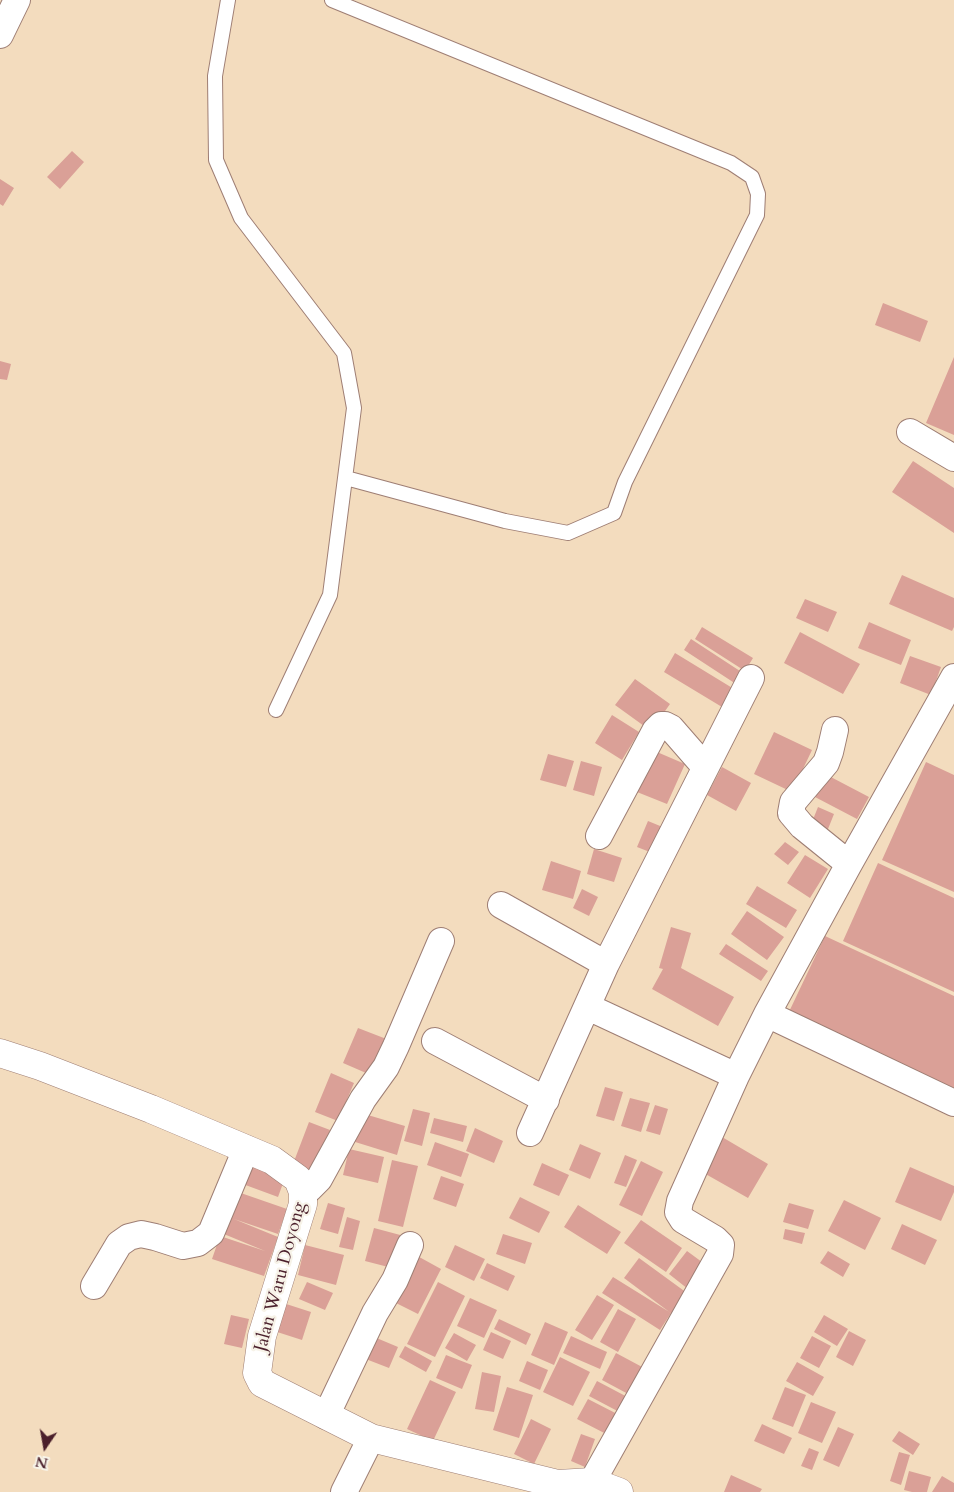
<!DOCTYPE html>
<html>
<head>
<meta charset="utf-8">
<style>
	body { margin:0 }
	#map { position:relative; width:954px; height:1492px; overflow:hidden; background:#f3dcbe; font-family:Cardo,serif }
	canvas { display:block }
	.north { position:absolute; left:20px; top:1422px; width:50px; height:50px; -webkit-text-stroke:4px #f7f3e8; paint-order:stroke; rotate:192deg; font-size:14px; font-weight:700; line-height:20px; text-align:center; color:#4a1f2b }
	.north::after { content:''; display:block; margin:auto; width:18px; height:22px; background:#4a1f2b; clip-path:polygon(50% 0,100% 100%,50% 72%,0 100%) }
</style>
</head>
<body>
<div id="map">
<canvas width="954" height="1492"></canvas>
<div class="north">N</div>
</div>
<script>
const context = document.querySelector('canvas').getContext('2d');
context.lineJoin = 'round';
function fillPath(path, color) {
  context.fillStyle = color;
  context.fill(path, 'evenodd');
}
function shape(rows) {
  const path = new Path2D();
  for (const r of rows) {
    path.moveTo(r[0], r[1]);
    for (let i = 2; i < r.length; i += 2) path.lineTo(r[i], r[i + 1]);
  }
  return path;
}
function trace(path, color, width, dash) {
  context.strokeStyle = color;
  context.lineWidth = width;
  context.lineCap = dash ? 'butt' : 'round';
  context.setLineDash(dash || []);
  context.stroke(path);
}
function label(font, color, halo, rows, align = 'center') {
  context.font = font + ' Cardo,serif';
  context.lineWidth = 4.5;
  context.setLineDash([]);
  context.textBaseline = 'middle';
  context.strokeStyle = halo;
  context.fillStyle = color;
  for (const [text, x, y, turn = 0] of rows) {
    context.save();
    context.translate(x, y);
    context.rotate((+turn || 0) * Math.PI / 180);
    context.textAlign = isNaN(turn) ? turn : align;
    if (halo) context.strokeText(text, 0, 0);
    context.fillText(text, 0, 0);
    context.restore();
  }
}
fillPath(shape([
	[72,151,84,162,60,189,47,177],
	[0,179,14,188,3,206,0,204],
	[883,303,928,321,920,342,875,325],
	[954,357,954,435,926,423],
	[0,361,11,364,7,380,0,379],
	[913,461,954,488,954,533,892,492],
	[902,575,954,598,954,627,952,631,889,604],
	[805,599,837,612,828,632,796,618],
	[869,622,911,640,901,665,858,648],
	[702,627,753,658,745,671,695,639],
	[800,632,860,664,843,694,784,663],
	[691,639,743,673,736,684,684,650],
	[675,653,734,689,722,707,664,672],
	[910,656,941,667,931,695,900,683],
	[635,679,670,704,651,731,615,705],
	[612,715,639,732,622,760,595,743],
	[774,732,812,750,792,792,754,774],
	[650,749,685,764,667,804,632,790],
	[548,754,574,761,566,787,540,780],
	[581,761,602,767,594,796,573,790],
	[926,762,954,775,954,892,882,860],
	[722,767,751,783,736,811,707,795],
	[827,775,869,797,857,819,815,797],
	[818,807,834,814,826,834,810,827],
	[648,821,665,828,655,854,637,847],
	[785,842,799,852,788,865,774,854],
	[594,849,622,858,614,882,587,874],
	[805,855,828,869,810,898,787,883],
	[551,861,581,871,573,899,542,890],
	[878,863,954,898,954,992,843,941],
	[757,886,797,910,786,928,746,904],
	[582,889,598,897,589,916,573,908],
	[747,911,784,937,767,960,731,934],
	[671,927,691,933,681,968,734,997,718,1026,652,989,663,969,659,968],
	[825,936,954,996,954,1093,787,1016],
	[726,944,768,971,761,981,719,954],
	[358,1028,389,1040,373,1076,343,1063],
	[331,1073,354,1083,338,1121,315,1112],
	[605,1087,623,1092,614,1121,596,1116],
	[630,1098,650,1103,641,1132,621,1126],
	[655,1105,668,1109,660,1135,646,1131],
	[413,1109,430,1113,422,1146,404,1141],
	[361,1113,405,1126,397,1155,352,1141],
	[434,1118,467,1126,463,1142,430,1133],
	[309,1122,330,1130,314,1172,293,1164],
	[475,1128,503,1141,494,1163,466,1151],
	[722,1137,768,1164,748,1198,702,1172],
	[435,1142,469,1154,461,1177,427,1165],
	[580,1144,601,1153,590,1179,569,1170],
	[349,1149,384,1157,378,1183,343,1175],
	[625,1155,637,1160,626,1187,614,1183],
	[392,1160,418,1166,403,1227,378,1221],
	[249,1161,286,1175,278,1197,240,1183],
	[641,1161,663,1172,642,1216,619,1205],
	[542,1163,569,1175,559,1196,533,1185],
	[910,1167,954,1186,954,1192,941,1221,895,1202],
	[441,1176,464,1184,456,1207,433,1199],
	[235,1191,287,1209,278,1234,234,1219,278,1237,264,1276,212,1259,220,1236,265,1251,219,1232],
	[520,1197,550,1212,539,1233,509,1218],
	[844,1200,881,1218,865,1250,828,1231],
	[328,1203,345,1208,338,1234,320,1229],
	[789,1203,814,1210,808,1229,783,1222],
	[578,1205,621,1232,607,1254,564,1227],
	[347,1217,360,1221,353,1250,339,1247],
	[641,1220,682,1248,666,1272,624,1243],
	[902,1224,937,1240,925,1265,891,1249],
	[374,1228,404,1236,396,1269,365,1261],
	[785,1229,805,1233,802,1244,783,1239],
	[503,1234,532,1243,525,1264,496,1254],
	[305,1245,344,1255,336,1285,298,1275],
	[455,1245,485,1259,474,1281,445,1267],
	[687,1251,706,1265,688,1289,669,1274],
	[828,1251,850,1264,843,1277,820,1263],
	[412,1253,441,1269,418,1314,388,1299],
	[639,1258,687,1293,672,1314,624,1278],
	[487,1263,515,1276,508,1291,480,1278],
	[613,1277,671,1313,660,1330,602,1293],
	[307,1282,333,1293,325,1310,299,1299],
	[438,1282,465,1296,435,1357,407,1344],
	[597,1295,614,1305,592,1340,575,1330],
	[470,1298,497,1310,484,1338,457,1326],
	[280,1302,311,1312,302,1340,271,1330],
	[618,1309,636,1319,618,1352,600,1342],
	[231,1315,249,1319,242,1348,224,1344],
	[824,1315,848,1329,837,1346,814,1332],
	[499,1319,531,1334,526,1345,494,1329],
	[545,1322,568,1332,554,1365,531,1355],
	[849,1331,866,1340,853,1366,836,1357],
	[491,1332,511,1341,503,1359,483,1350],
	[454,1333,476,1345,467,1361,445,1348],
	[367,1334,398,1347,389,1368,358,1356],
	[571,1336,607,1352,600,1369,563,1353],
	[812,1336,831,1346,819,1368,800,1358],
	[405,1346,432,1361,426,1372,399,1357],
	[616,1353,644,1368,630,1395,602,1380],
	[446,1355,472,1365,462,1389,436,1378],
	[560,1357,590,1372,573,1406,543,1392],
	[527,1361,548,1370,540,1390,519,1381],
	[797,1362,824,1377,813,1396,786,1381],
	[482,1372,501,1376,494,1412,475,1409],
	[430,1380,456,1392,433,1441,407,1429],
	[597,1381,633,1400,625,1415,589,1396],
	[507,1387,533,1395,519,1438,493,1430],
	[785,1387,806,1395,793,1427,772,1419],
	[588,1399,623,1417,612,1437,577,1419],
	[811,1402,836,1412,822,1443,798,1433],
	[531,1419,551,1429,534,1464,514,1454],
	[762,1424,792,1438,784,1454,754,1441],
	[838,1427,854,1434,839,1467,823,1460],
	[899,1431,920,1444,913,1455,892,1441],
	[581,1434,595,1439,585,1467,571,1461],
	[809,1448,819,1452,812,1470,801,1466],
	[899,1452,910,1455,901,1485,890,1481],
	[909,1471,931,1477,927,1492,912,1492,904,1490],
	[731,1475,762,1489,760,1492,724,1492],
	[942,1476,954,1483,954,1492,932,1492]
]), '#daa097');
const lane = shape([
	[228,0,215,76,216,160,241,218,344,353,354,408,330,595,276,710],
	[332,0,731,163,752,177,758,194,757,215,625,482,614,513,568,533,505,521,346,478]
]);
const street = shape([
	[0,35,17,0],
	[910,432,954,458],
	[835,730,830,752,826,763,793,802,791,813,802,826,849,864],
	[599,836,655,731,661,725,665,725,671,728,705,767],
	[501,905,606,964],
	[588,1007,736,1076],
	[767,1014,954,1103],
	[435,1041,546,1100],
	[530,1133,606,964,751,678],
	[303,1192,309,1189,319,1179,363,1099,386,1067,396,1046,441,941],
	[94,1286,119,1244,129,1237,141,1234,155,1237,183,1246,198,1243,211,1233,246,1149],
	[326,1416,375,1313,395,1280,410,1245],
	[592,1482,720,1254,721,1245,715,1239,683,1220,678,1212,680,1201,736,1076,767,1014,849,864,954,677],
	[344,1492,371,1438]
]);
const secondary = shape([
	[0,1053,40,1066,151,1109,272,1160,298,1179,303,1192,303,1204,262,1336,257,1373,262,1383,371,1438,558,1484,592,1482,619,1492]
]);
trace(lane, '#9e7e74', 16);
trace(street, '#9e7e74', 28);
trace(secondary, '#9e7e74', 29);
trace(lane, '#fff', 14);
trace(street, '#fff', 26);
trace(secondary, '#fff', 28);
label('18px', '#4a1f2b', '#f7f3e8', [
	["Jalan Waru Doyong",281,1277,-75]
]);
</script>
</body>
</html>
